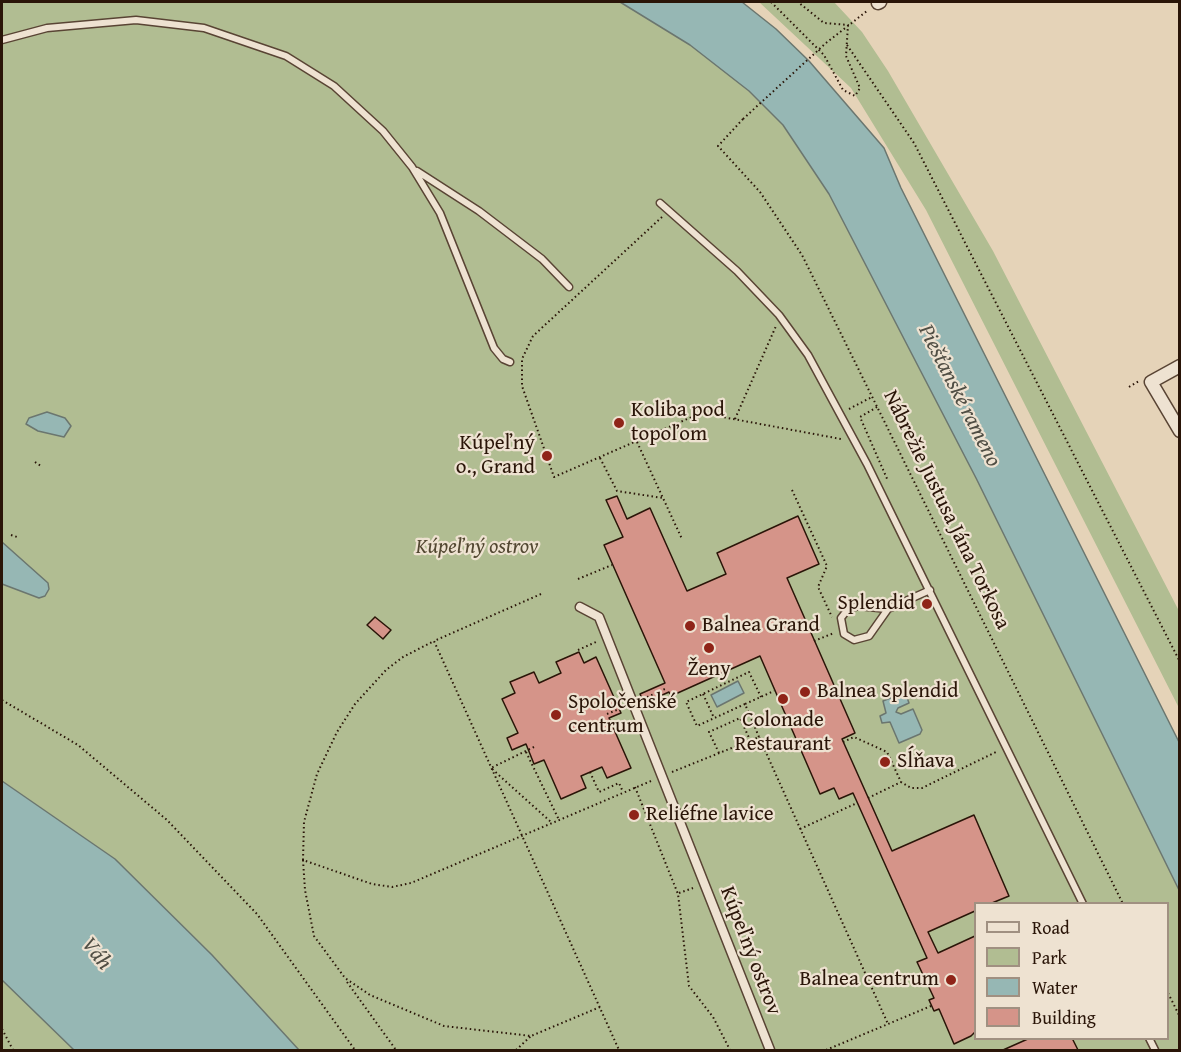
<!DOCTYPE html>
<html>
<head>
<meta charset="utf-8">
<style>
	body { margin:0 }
	#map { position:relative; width:1181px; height:1052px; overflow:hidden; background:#e5d3b8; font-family:"Gentium Book Plus",serif }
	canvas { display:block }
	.frame { position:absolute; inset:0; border:3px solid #2a1508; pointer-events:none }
	.legend { position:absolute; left:974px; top:902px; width:195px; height:138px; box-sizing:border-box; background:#eee2d1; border:2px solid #a09081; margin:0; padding:8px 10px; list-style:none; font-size:18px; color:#2a1508 }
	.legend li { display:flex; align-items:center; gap:12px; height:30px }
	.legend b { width:30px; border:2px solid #a09081 }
</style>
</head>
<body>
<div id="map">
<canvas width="1181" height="1052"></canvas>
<div class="frame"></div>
<ul class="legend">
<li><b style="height:8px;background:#eee2d1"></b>Road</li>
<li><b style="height:16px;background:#b1bd92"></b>Park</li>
<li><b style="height:16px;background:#96b7b4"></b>Water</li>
<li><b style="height:16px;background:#d59489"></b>Building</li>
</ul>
</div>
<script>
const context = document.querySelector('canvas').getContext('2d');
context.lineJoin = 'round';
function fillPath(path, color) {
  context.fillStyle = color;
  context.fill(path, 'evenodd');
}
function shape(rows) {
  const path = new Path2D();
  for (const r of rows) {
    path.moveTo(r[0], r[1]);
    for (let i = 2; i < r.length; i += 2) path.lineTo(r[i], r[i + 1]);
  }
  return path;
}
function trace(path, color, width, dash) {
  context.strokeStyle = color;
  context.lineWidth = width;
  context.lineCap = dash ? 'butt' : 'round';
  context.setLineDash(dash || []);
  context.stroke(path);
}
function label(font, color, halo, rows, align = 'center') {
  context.font = font + ' "Gentium Book Plus",serif';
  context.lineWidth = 4.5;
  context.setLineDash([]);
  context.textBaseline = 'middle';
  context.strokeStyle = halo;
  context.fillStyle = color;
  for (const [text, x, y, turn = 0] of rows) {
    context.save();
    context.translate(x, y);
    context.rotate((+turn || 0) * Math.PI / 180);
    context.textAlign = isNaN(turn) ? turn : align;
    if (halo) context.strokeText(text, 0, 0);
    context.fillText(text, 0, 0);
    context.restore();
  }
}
fillPath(shape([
	[2,2,620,2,690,45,730,73,783,125,829,194,976,478,1179,890,1179,1050,299,1050,212,955,115,859,2,781],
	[976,904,1168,904,1168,1038,976,1038],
	[759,2,834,2,862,32,888,71,993,251,1179,611,1179,708,926,210,851,88],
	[2,980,10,986,74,1050,2,1050]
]), '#b1bd92');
const water = shape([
	[620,2,742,2,776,29,809,61,884,148,901,188,1179,742,1179,890,976,478,829,194,783,125,749,91,690,45,620,2],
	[47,412,65,418,71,426,64,437,38,431,26,424,29,418,47,412],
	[2,542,48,583,49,589,45,596,39,598,2,584,2,542],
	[738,681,744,693,717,707,711,695,738,681],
	[905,692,909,703,898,708,896,712,901,714,913,709,922,730,920,734,899,743,890,722,882,723,880,716,886,713,883,701,905,692],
	[2,781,115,859,212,955,299,1050,74,1050,2,980,2,781]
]);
fillPath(water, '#96b7b4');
trace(water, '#6b766f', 1.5);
const building = shape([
	[617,496,627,519,650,508,687,591,726,574,717,553,798,516,819,564,787,578,855,733,842,739,892,851,974,815,1009,896,992,903,975,903,975,911,928,932,938,953,975,936,975,1032,971,1036,954,1044,939,1009,934,1011,929,1000,934,998,917,962,927,958,853,793,839,799,834,788,820,794,760,656,671,696,669,692,644,703,640,694,665,683,604,545,623,537,606,500,617,496],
	[375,617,391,630,383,639,367,625,375,617],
	[579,652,584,663,596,657,621,713,609,718,631,768,607,778,602,767,581,776,586,788,561,799,544,760,534,764,526,744,512,750,507,738,518,733,502,699,515,693,510,682,534,672,539,683,561,673,556,662,579,652],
	[1030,1038,1072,1038,1078,1050,1003,1050,1030,1038]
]);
fillPath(building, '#d59489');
trace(building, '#2a1508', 1.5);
const service = shape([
	[2,40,47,28,136,20,204,28,286,56,334,86,383,131,412,167,440,213,494,348,503,359,510,362],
	[417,171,479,211,542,259,569,287],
	[660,203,737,271,779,315,808,355,867,464,1083,904],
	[859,606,888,609,869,636,854,640,844,634,841,618,848,609,859,606],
	[888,609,930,590],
	[1149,1038,1155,1050]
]);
const pedestrian = shape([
	[580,607,599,617,770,1050]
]);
const minor = shape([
	[878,3,880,2],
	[1180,366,1151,382,1180,431]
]);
trace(service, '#594434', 9);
trace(pedestrian, '#594434', 11);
trace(minor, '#594434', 15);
trace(shape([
	[771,2,824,55,843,90,855,96,860,88,846,56,848,25,824,23,798,2],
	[826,43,867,11],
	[847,45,914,143,1180,662],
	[743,119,718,146,760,192,802,255,1123,904],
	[662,217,533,336,522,359,522,386,554,477,701,413,841,439],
	[1129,387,1139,381],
	[877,407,860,417,888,481],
	[849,409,872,397],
	[735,419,776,326],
	[637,442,682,539],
	[600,458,617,491,663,498],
	[35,462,41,466],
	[792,490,827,566,818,587,832,617],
	[11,535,17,537],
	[578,579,612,565],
	[541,594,434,641,619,1050],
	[814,641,834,633],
	[578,650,596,642],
	[703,694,714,718],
	[643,699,667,688],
	[2,700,78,745,167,820,257,914,355,1050],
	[745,704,697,726,686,702,749,672,761,697],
	[607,714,624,707],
	[759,737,745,704,774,691],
	[843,742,854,737,887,752,901,782,911,788,922,788,996,752],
	[534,747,491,768,552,823],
	[526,752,559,820],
	[719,753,709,732,740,718,750,740],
	[590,772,599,792,619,783,623,792],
	[672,772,759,737,888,1024],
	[635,787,678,894,689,986,713,1017,730,1050],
	[868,798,901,782],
	[800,829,857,803],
	[303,860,304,822,317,774,337,732,355,704,386,670,403,657,434,641],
	[679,893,693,888],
	[347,982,396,1050],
	[1168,993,1180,1017],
	[600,1007,531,1036,444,1026,370,995,345,978,314,936,305,890,303,860,372,884,392,887,411,883,651,781],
	[2,1029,13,1050],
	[516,1050,531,1036],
	[826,1050,931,1006]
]), '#2a1508', 2, [1.5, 3]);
trace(service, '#eee2d1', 6);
trace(pedestrian, '#eee2d1', 8);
trace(minor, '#eee2d1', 12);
trace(shape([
	[743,119,826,43]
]), '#2a1508', 2, [1.5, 3]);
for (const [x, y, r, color] of [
	[619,423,6,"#8f2418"],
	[547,456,6,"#8f2418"],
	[927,604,6,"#8f2418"],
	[690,626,6,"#8f2418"],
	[709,648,6,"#8f2418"],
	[805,692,6,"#8f2418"],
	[783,699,6,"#8f2418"],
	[556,715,6,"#8f2418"],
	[885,762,6,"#8f2418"],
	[634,815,6,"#8f2418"],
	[951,980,6,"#8f2418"]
]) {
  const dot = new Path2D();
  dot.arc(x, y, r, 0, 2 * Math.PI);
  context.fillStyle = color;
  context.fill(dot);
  trace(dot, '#eee2d1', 2);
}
label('21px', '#2a1508', '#eee2d1', [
	["Koliba pod",631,411],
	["topoľom",631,435],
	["Kúpeľný",535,444,"right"],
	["o., Grand",535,468,"right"],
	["Splendid",915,604,"right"],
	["Balnea Grand",702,626],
	["Ženy",709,670,"center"],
	["Balnea Splendid",817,692],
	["Spoločenské",568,703],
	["centrum",568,727],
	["Colonade",783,721,"center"],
	["Restaurant",783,745,"center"],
	["Sĺňava",897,762],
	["Reliéfne lavice",646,815],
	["Balnea centrum",939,980,"right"]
], 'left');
label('21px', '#2a1508', '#eee2d1', [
	["Nábrežie Justusa Jána Torkosa",946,510,64],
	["Kúpeľný ostrov",750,951,69]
]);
label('italic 21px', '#524731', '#eee2d1', [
	["Kúpeľný ostrov",477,548]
]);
label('italic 22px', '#504e44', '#eee2d1', [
	["Piešťanské rameno",959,396,63],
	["Váh",96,954,52]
]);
</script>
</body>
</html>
